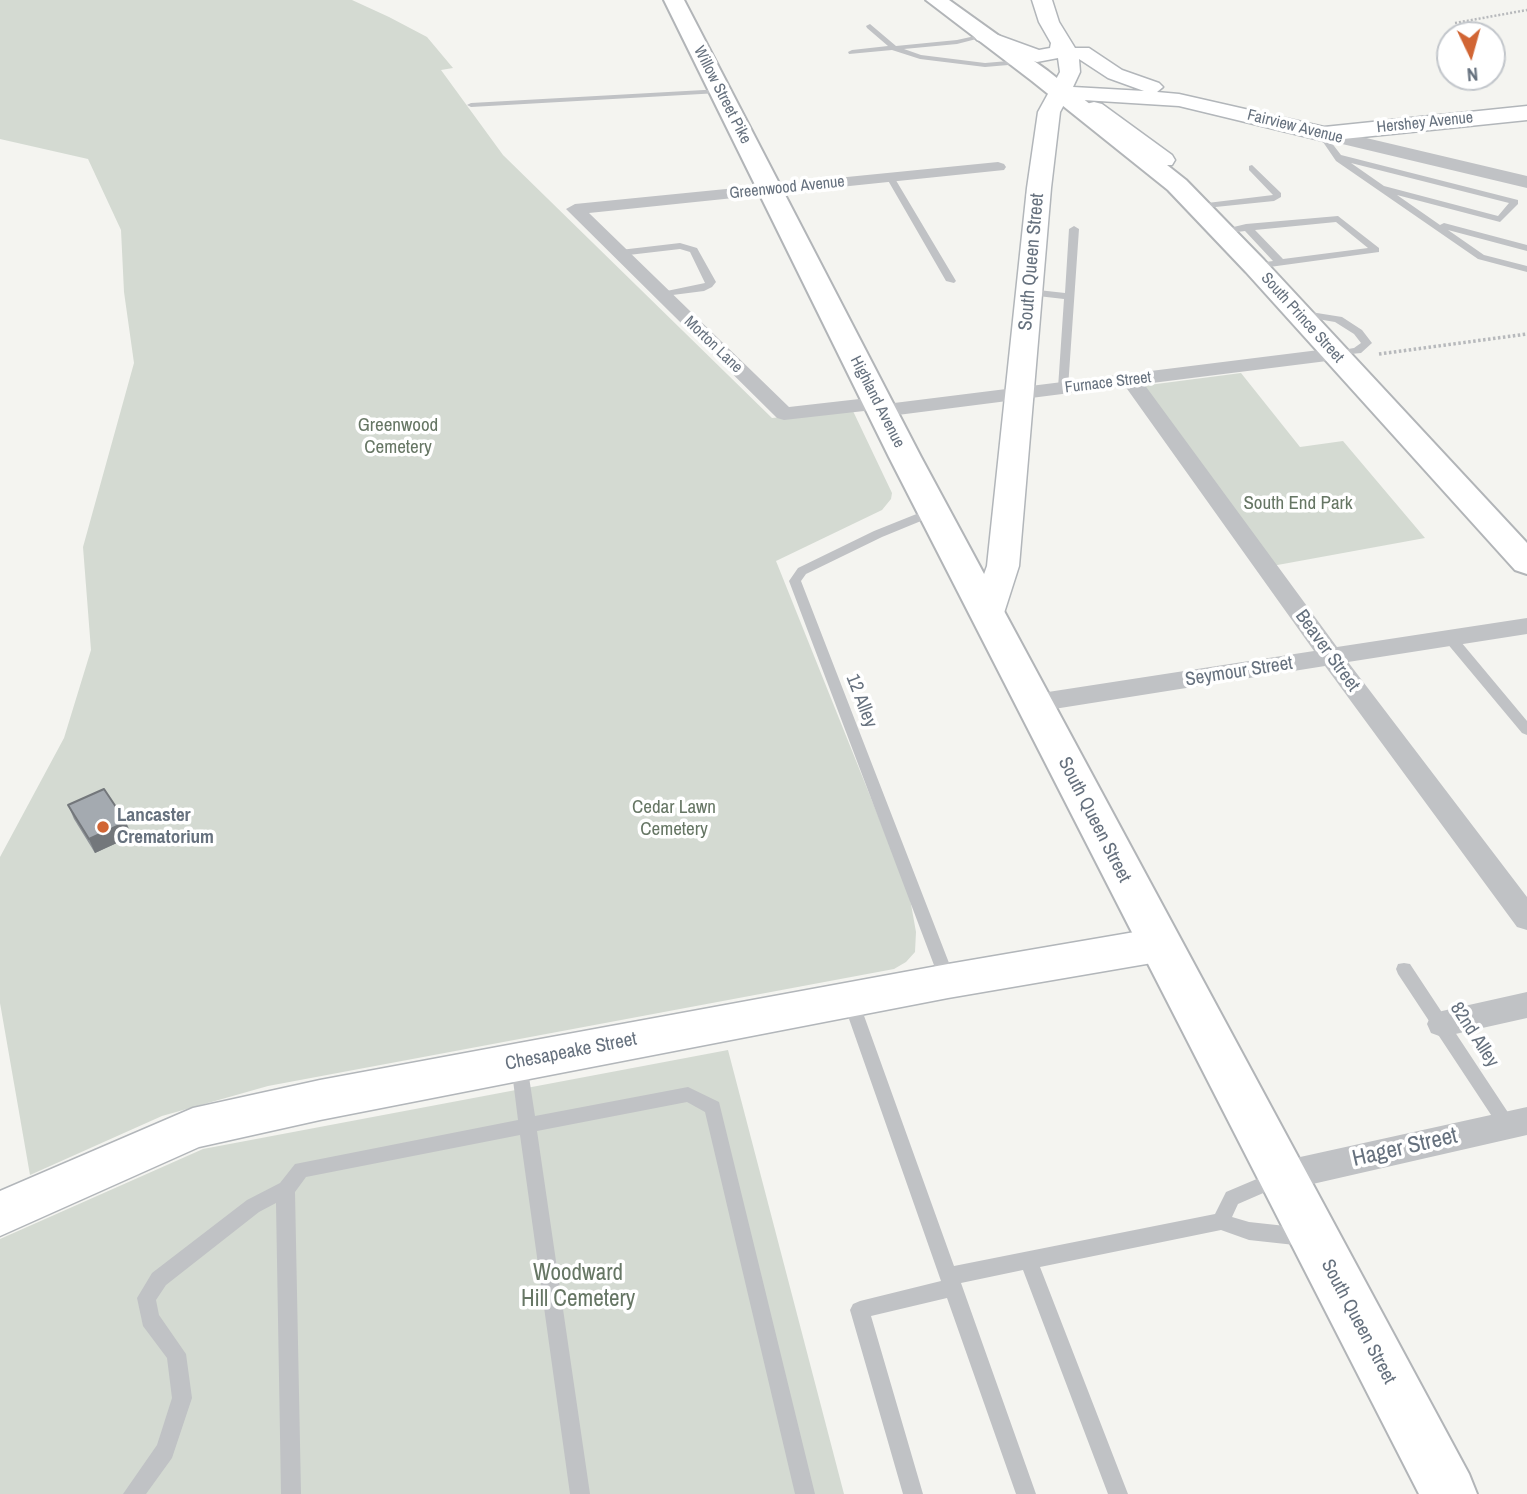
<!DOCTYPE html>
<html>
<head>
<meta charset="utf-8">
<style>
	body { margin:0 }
	#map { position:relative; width:1527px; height:1494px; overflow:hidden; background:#f4f4f0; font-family:"Archivo Narrow",sans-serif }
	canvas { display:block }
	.north { position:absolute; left:1436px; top:21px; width:70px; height:70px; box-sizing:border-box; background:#fff; border:2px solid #c2c6cb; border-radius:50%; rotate:175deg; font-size:19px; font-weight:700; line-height:28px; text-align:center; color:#66717e }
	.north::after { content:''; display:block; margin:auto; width:24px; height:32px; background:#d16534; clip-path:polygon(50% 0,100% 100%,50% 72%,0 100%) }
</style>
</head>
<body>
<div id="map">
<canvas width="1527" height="1494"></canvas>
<div class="north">N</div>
</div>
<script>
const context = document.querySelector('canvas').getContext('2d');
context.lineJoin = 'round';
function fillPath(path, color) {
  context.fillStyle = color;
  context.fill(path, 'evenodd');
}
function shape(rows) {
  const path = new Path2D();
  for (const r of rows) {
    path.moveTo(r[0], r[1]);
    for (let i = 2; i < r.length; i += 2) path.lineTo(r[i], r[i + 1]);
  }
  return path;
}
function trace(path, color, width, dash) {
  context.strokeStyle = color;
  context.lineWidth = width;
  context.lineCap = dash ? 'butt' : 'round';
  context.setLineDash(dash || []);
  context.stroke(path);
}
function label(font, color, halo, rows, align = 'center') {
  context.font = font + ' "Archivo Narrow",sans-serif';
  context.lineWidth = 7;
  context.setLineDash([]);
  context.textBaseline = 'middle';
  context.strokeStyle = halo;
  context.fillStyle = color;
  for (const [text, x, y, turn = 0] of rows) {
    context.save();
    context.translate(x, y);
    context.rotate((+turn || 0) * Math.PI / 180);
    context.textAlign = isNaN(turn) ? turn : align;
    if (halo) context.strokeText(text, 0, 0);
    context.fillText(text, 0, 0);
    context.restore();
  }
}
fillPath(shape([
	[0,0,352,0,389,17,427,37,453,68,441,70,503,155,772,418,853,411,892,493,891,499,882,510,776,561,909,893,916,932,915,952,906,962,894,969,268,1086,162,1116,30,1175,0,1003,0,857,64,738,91,650,83,547,134,363,124,292,121,230,88,159,0,139],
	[1241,373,1300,447,1343,441,1425,538,1272,566,1141,386],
	[728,1050,844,1494,0,1494,0,1239,203,1149]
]), '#d4dad2');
const secondary = shape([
	[1032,0,1052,0,1059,22,1075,48,1089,48,1122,70,1159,83,1163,87,1157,92,1179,94,1324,127,1527,106,1527,120,1324,141,1179,106,1067,99,1060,112,1051,188,1019,566,1004,613,999,621,987,624,975,621,970,613,987,566,1027,188,1038,112,1060,72,1058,58,1037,62,1030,60,977,40,974,36,977,32,984,30,1039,50,1050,48,1051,43,1039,22,1032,0],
	[1079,59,1108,78,1144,91,1073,87,1080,72,1079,59],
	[1094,102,1102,104,1172,155,1175,160,1172,165,1156,165,1086,114,1083,109,1086,104,1094,102],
	[1158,928,1173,933,1179,945,1173,957,1158,962,948,998,519,1081,320,1120,199,1147,0,1236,0,1191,193,1108,320,1080,519,1043,948,964,1158,928]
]);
const trunk = shape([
	[664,0,684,0,921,457,1469,1474,1477,1494,1419,1494,889,457,664,0],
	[926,0,949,0,1048,71,1186,180,1264,260,1527,543,1527,574,1515,570,1246,272,1168,190,1032,81,926,0]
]);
trace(secondary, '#b2b6ba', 3);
trace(trunk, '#b2b5b8', 4);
trace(shape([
	[1455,23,1527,10]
]), '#b7b9bc', 2.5, [2, 2]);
trace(shape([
	[1379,354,1527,334]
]), '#b7b9bc', 3.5, [2.5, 2.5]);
fillPath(shape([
	[870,24,896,46,957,40,984,34,988,36,957,44,904,49,921,55,985,63,1020,60,1024,62,1020,64,985,67,920,59,892,50,849,54,848,52,852,50,888,46,867,28,866,26,870,24],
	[722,89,723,91,719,93,471,107,467,105,471,103,722,89],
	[1328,133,1335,135,1331,142,1341,155,1518,200,1518,204,1500,222,1397,195,1440,225,1444,223,1527,245,1527,251,1448,230,1484,255,1527,266,1527,272,1478,259,1336,161,1323,142,1328,133],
	[1351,163,1509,203,1498,216,1384,186,1351,163],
	[1252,165,1281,193,1281,197,1274,201,1196,209,1196,205,1199,204,1273,195,1249,170,1249,166,1252,165],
	[887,175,894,177,956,281,954,283,946,281,886,177,887,175],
	[1338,216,1379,248,1379,252,1255,269,1252,268,1252,264,1273,261,1245,231,1222,234,1217,231,1246,224,1338,216],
	[1336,222,1368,248,1283,259,1255,230,1336,222],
	[1074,226,1079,229,1068,388,1063,391,1058,388,1064,299,1029,295,1024,292,1029,289,1065,293,1069,229,1074,226],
	[680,243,697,248,716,282,712,287,704,291,657,297,657,293,705,283,690,252,680,249,620,256,615,253,620,250,680,243],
	[1298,310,1342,317,1362,330,1372,343,1361,353,1331,356,1331,352,1354,348,1361,343,1354,334,1335,322,1294,315,1294,311,1298,310],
	[934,507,938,508,938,514,882,537,806,574,801,581,956,981,954,986,948,988,942,986,940,981,789,581,798,568,874,531,934,507],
	[1451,635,1456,636,1527,721,1527,735,1522,733,1446,642,1444,639,1446,636,1451,635],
	[1404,963,1410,964,1513,1120,1516,1125,1513,1130,1507,1133,1501,1130,1398,974,1396,969,1398,964,1404,963],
	[850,992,856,994,858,999,954,1266,1215,1214,1226,1192,1278,1170,1284,1172,1287,1178,1284,1184,1238,1204,1232,1217,1249,1222,1304,1228,1311,1231,1313,1237,1311,1243,1304,1246,1249,1240,1221,1230,1040,1267,1128,1494,1108,1494,1023,1270,961,1283,1036,1494,1016,1494,947,1298,871,1316,923,1494,903,1494,850,1310,853,1304,860,1301,941,1281,842,999,844,994,850,992],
	[519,1057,525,1059,527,1064,535,1116,688,1087,719,1102,815,1494,795,1494,705,1112,687,1102,537,1131,590,1494,570,1494,520,1135,306,1177,295,1192,301,1494,281,1494,276,1203,259,1212,166,1285,156,1300,159,1315,186,1354,192,1398,172,1458,146,1494,123,1494,157,1445,172,1398,167,1358,143,1326,137,1298,152,1273,247,1200,280,1183,295,1164,518,1120,511,1064,513,1059,519,1057]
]), '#c0c2c5');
fillPath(shape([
	[998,162,1004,164,1006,167,1004,170,589,213,789,407,877,397,884,399,886,404,1335,348,1342,350,1345,354,1342,358,1335,360,1144,384,1337,647,1527,618,1527,634,1348,662,1527,897,1527,930,1517,927,1325,666,1035,712,1026,709,1022,703,1026,697,1035,694,1314,651,1125,386,882,417,875,415,873,410,784,420,777,418,566,209,575,204,998,162],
	[1527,992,1527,1018,1442,1037,1431,1033,1427,1024,1431,1015,1442,1011,1527,992],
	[1527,1107,1527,1135,1282,1191,1270,1187,1265,1176,1270,1165,1282,1161,1527,1107]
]), '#c0c2c5');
fillPath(shape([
	[1324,128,1527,176,1527,188,1317,138,1314,134,1317,130,1324,128]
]), '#c0c2c5');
fillPath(secondary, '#fff');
fillPath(trunk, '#fff');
fillPath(shape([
	[68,805,132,836,95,853,74,819]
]), '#8d9297');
fillPath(shape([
	[126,822,132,836,95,853,89,839]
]), '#73777b');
const building = shape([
	[104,789,126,822,89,839,68,805,104,789]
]);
fillPath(building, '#a4aab0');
trace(building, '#73777b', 2);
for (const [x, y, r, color] of [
	[103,827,7,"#d16534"]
]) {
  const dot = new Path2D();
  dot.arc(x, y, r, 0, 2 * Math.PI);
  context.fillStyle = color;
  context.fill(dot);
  trace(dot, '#fff', 2.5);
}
label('16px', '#66717e', '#fff', [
	["Willow Street Pike",722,95,63],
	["Hershey Avenue",1425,123,-6],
	["Fairview Avenue",1295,127,14],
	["Greenwood Avenue",787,188,-6],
	["South Prince Street",1302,318,48],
	["Morton Lane",713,345,44],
	["Furnace Street",1108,383,-7],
	["Highland Avenue",877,402,63]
]);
label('19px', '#66717e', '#fff', [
	["South Queen Street",1032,262,-85],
	["Beaver Street",1327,651,54],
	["Seymour Street",1239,672,-9],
	["12 Alley",861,701,69],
	["South Queen Street",1094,820,63],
	["82nd Alley",1474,1035,57],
	["Chesapeake Street",571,1052,-11],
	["South Queen Street",1358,1322,62]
]);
label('19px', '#667664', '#fff', [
	["Greenwood",398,426],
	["Cemetery",398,448],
	["South End Park",1298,504],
	["Cedar Lawn",674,808],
	["Cemetery",674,830]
]);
label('bold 19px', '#66717e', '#fff', [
	["Lancaster",117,816],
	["Crematorium",117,838]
], 'left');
label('23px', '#66717e', '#fff', [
	["Hager Street",1405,1148,-13]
]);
label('23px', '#667664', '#fff', [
	["Woodward",578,1274],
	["Hill Cemetery",578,1300]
]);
</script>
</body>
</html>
